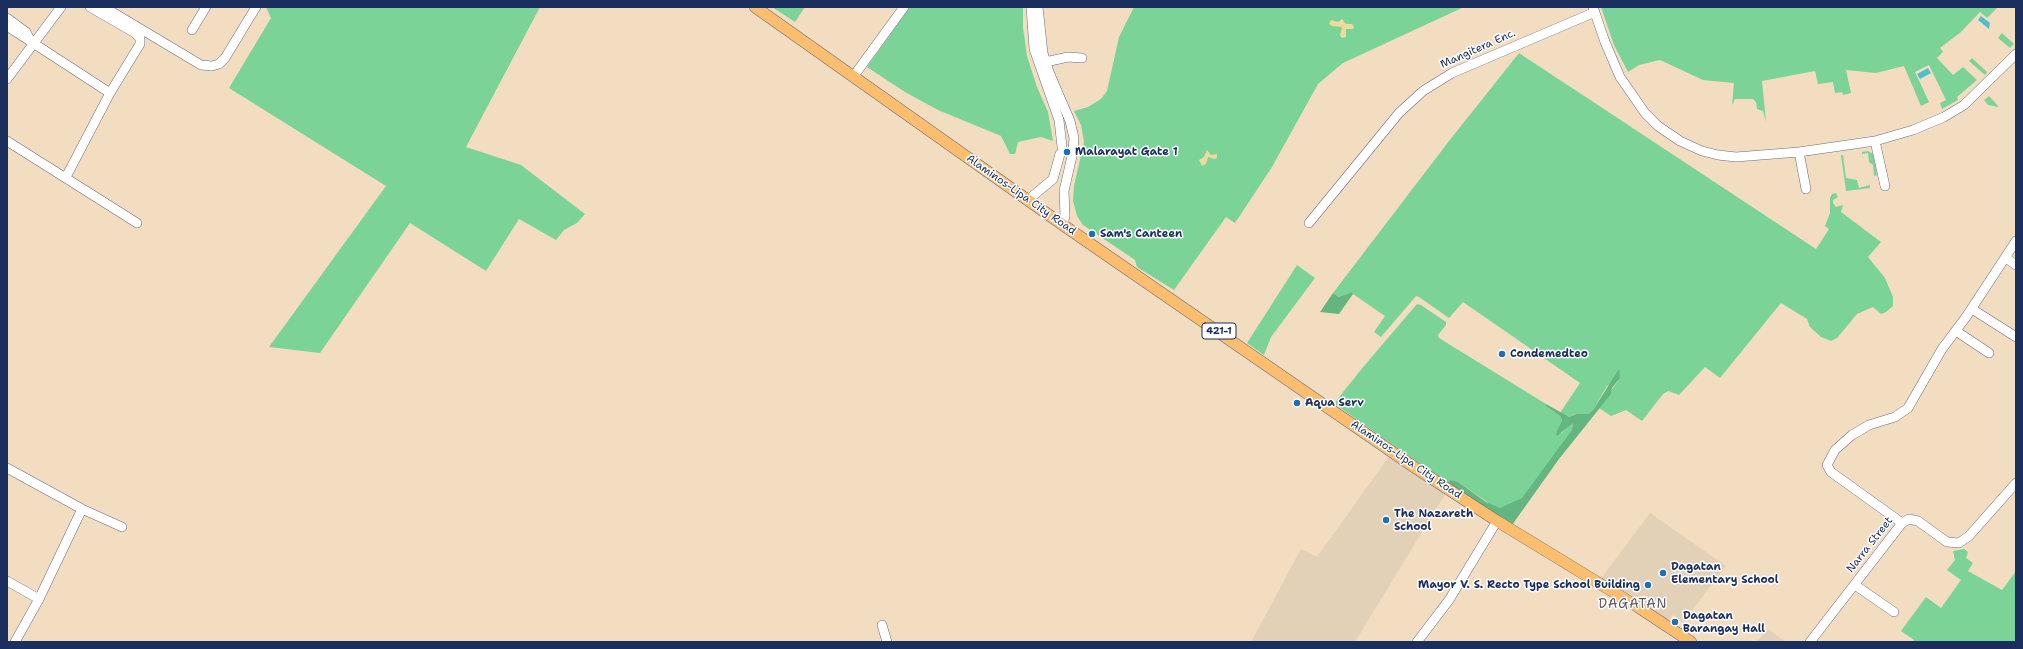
<!DOCTYPE html>
<html>
<head>
<meta charset="utf-8">
<style>
	body { margin:0 }
	#map { position:relative; width:2023px; height:649px; overflow:hidden; background:#f3ddc0; font-family:"Shantell Sans",sans-serif }
	canvas { display:block }
	.frame { position:absolute; inset:0; border:8px solid #1b2f5e; pointer-events:none }
</style>
</head>
<body>
<div id="map">
<canvas width="2023" height="649"></canvas>
<div class="frame"></div>
</div>
<script>
const context = document.querySelector('canvas').getContext('2d');
context.lineJoin = 'round';
function fillPath(path, color) {
  context.fillStyle = color;
  context.fill(path, 'evenodd');
}
function shape(rows) {
  const path = new Path2D();
  for (const r of rows) {
    path.moveTo(r[0], r[1]);
    for (let i = 2; i < r.length; i += 2) path.lineTo(r[i], r[i + 1]);
  }
  return path;
}
function trace(path, color, width, dash) {
  context.strokeStyle = color;
  context.lineWidth = width;
  context.lineCap = dash ? 'butt' : 'round';
  context.setLineDash(dash || []);
  context.stroke(path);
}
function label(font, color, halo, rows, align = 'center') {
  context.font = font + ' "Shantell Sans",sans-serif';
  context.lineWidth = 3;
  context.setLineDash([]);
  context.textBaseline = 'middle';
  context.strokeStyle = halo;
  context.fillStyle = color;
  for (const [text, x, y, turn = 0] of rows) {
    context.save();
    context.translate(x, y);
    context.rotate((+turn || 0) * Math.PI / 180);
    context.textAlign = isNaN(turn) ? turn : align;
    if (halo) context.strokeText(text, 0, 0);
    context.fillText(text, 0, 0);
    context.restore();
  }
}
fillPath(shape([
	[1390,455,1447,491,1355,642,1251,642,1301,549,1317,557],
	[1650,513,1726,566,1683,622,1673,615,1668,621,1600,580],
	[1768,629,1786,642,1757,642]
]), '#e2d1b6');
fillPath(shape([
	[266,7,540,7,466,147,521,165,585,214,577,223,564,230,556,240,519,219,486,271,410,223,320,353,269,347,386,186,229,88,271,18],
	[772,7,805,7,795,22],
	[910,7,1023,7,1023,27,1027,56,1037,87,1048,112,1053,141,1041,137,1018,142,1015,154,1010,154,1001,136,938,110,905,92,867,67],
	[1134,7,1464,7,1343,63,1318,84,1272,167,1235,223,1226,217,1174,290,1137,267,1135,260,1083,225,1077,216,1073,201,1074,186,1084,142,1081,125,1074,111,1088,107,1101,99,1107,91,1119,37],
	[1601,7,1998,7,1987,18,1980,12,1961,32,1940,48,1943,52,1937,58,1953,75,1963,67,1977,80,1957,97,1958,100,1942,109,1940,103,1946,100,1929,65,1915,72,1929,102,1921,106,1904,66,1876,73,1846,70,1851,93,1843,95,1842,92,1835,93,1833,82,1818,84,1815,71,1762,81,1766,122,1763,111,1757,109,1756,102,1753,99,1735,99,1732,105,1734,83,1703,80,1660,60,1639,65,1628,72,1614,45],
	[2002,33,2014,44,2010,48,1998,38],
	[1519,53,1816,249,1829,229,1825,226,1830,213,1830,198,1832,194,1836,193,1838,197,1833,200,1833,203,1836,207,1843,205,1841,212,1881,242,1868,257,1885,278,1893,297,1893,306,1886,312,1881,314,1873,307,1857,314,1837,338,1831,341,1821,337,1810,327,1807,319,1781,303,1720,378,1705,367,1679,395,1668,391,1663,394,1642,421,1626,410,1611,416,1599,408,1620,378,1607,386,1593,410,1588,414,1575,414,1569,417,1560,413,1580,383,1463,302,1449,318,1419,297,1416,296,1381,337,1374,332,1385,316,1353,294,1352,292,1339,297,1333,293,1449,141],
	[1972,58,1987,72,1985,75,1969,61],
	[1989,96,1998,106,1998,107,1988,105,1984,100],
	[1868,151,1873,154,1877,175,1874,176,1873,165,1869,162,1868,153,1862,154,1862,152],
	[1841,155,1843,155,1846,178,1857,180,1859,188,1870,185,1870,188,1846,191],
	[1297,265,1315,278,1271,337,1264,355,1247,343],
	[1417,304,1421,305,1446,322,1446,325,1438,335,1439,338,1546,404,1546,406,1560,416,1562,421,1561,434,1570,424,1573,422,1572,431,1528,491,1522,498,1506,507,1500,508,1493,506,1458,482,1449,484,1336,405,1336,401,1364,366],
	[1964,549,1968,552,1966,558,1973,563,1968,571,2002,590,2016,571,2016,642,1913,642,1914,640,1901,631,1926,597,1941,608,1961,580,1947,570,1955,560,1953,551]
]), '#7bd398');
fillPath(shape([
	[1352,292,1353,294,1339,314,1320,312,1333,293,1339,297],
	[1619,369,1620,378,1612,388,1611,394,1559,459,1512,525,1449,484,1450,480,1458,482,1486,502,1500,508,1522,498,1572,430,1573,423,1557,436,1556,433,1562,421,1560,416,1546,406,1546,404,1569,417,1576,414,1588,414,1593,410]
]), '#64b580');
fillPath(shape([
	[1342,19,1346,24,1352,24,1354,27,1353,29,1346,29,1346,37,1342,38,1340,35,1342,27,1332,26,1329,24,1331,20,1338,22],
	[1207,150,1211,155,1217,154,1217,158,1214,159,1208,157,1206,164,1202,166,1199,160,1204,157]
]), '#eeda9e');
fillPath(shape([
	[1981,16,1990,23,1989,29,1978,20],
	[1928,68,1931,73,1920,79,1917,74]
]), '#51bfc8');
const minor = shape([
	[104,7,201,65,212,66,219,64,225,58,256,7],
	[1031,7,1034,49,1059,120,1062,147],
	[1038,7,1043,53,1049,72,1070,121,1074,138,1073,150],
	[1593,7,1605,42,1620,77,1645,113,1658,126,1680,141,1702,151,1718,155,1736,157,1799,152,1875,141,1913,130,1944,117,1964,105,2016,54],
	[7,18,26,32,31,42],
	[7,26,110,93],
	[192,30,206,7],
	[1041,63,1068,57,1082,58],
	[853,77,904,7],
	[7,79,61,7],
	[7,141,137,223],
	[1875,141,1885,186],
	[1799,152,1806,189],
	[66,177,110,93,140,44,140,38,135,33,90,7],
	[1028,200,1053,179,1060,154],
	[1309,223,1399,113,1423,91,1452,73,1595,12],
	[1063,225,1065,216,1064,191,1072,156],
	[2006,258,2016,265],
	[1972,309,2016,337],
	[1956,331,1989,353],
	[7,468,82,509,122,527],
	[1902,523,1831,472,1827,465,1835,450,1852,435,1869,425,1895,417,1908,408,1942,349,1966,317,2016,241],
	[7,581,39,599],
	[1855,585,1894,612],
	[882,625,887,642],
	[15,642,39,599,82,509],
	[1417,642,1449,600,1497,521],
	[1810,642,1902,523,1909,519,1918,521,1947,542,1959,543,1969,536,2016,483]
]);
const major = shape([
	[755,7,1063,225,1414,467,1497,521,1638,607,1691,642]
]);
trace(minor, '#676c80', 10);
trace(major, '#676c80', 12);
trace(minor, '#fff', 9);
trace(major, '#fbbd6e', 11);
for (const [x, y, r, color] of [
	[1067,152,4,"#1f6fb2"],
	[1092,234,4,"#1f6fb2"],
	[1502,354,4,"#1f6fb2"],
	[1297,403,4,"#1f6fb2"],
	[1386,520,4,"#1f6fb2"],
	[1663,573,4,"#1f6fb2"],
	[1648,585,4,"#1f6fb2"],
	[1675,622,4,"#1f6fb2"]
]) {
  const dot = new Path2D();
  dot.arc(x, y, r, 0, 2 * Math.PI);
  context.fillStyle = color;
  context.fill(dot);
  trace(dot, '#fff', 1.5);
}
for (const [x, y, w] of [
	[1219,331,34]
]) {
  const box = new Path2D();
  box.roundRect(x - w / 2, y - 8, w, 16, 3);
  context.fillStyle = '#fff';
  context.fill(box);
  trace(box, '#1b2f5e', 1);
}
label('bold 10px', '#1b2f5e', null, [
	["421-1",1219,331]
]);
label('11px', '#1b2f5e', '#fff', [
	["Mangitera Enc.",1478,49,-24],
	["Alaminos-Lipa City Road",1021,195,35],
	["Alaminos-Lipa City Road",1406,460,34],
	["Narra Street",1870,545,-52]
]);
label('bold 11px', '#1b2f5e', '#fff', [
	["Malarayat Gate 1",1075,152],
	["Sam's Canteen",1100,234],
	["Condemedteo",1510,354],
	["Aqua Serv",1305,403],
	["The Nazareth",1394,514],
	["School",1394,527],
	["Dagatan",1671,567],
	["Elementary School",1671,580],
	["Mayor V. S. Recto Type School Building",1640,585,"right"],
	["Dagatan",1683,616],
	["Barangay Hall",1683,629]
], 'left');
context.letterSpacing = '1px';
label('13px', '#5d5466', '#fff', [
	["DAGATAN",1633,605]
]);
context.letterSpacing = '0px';
</script>
</body>
</html>
